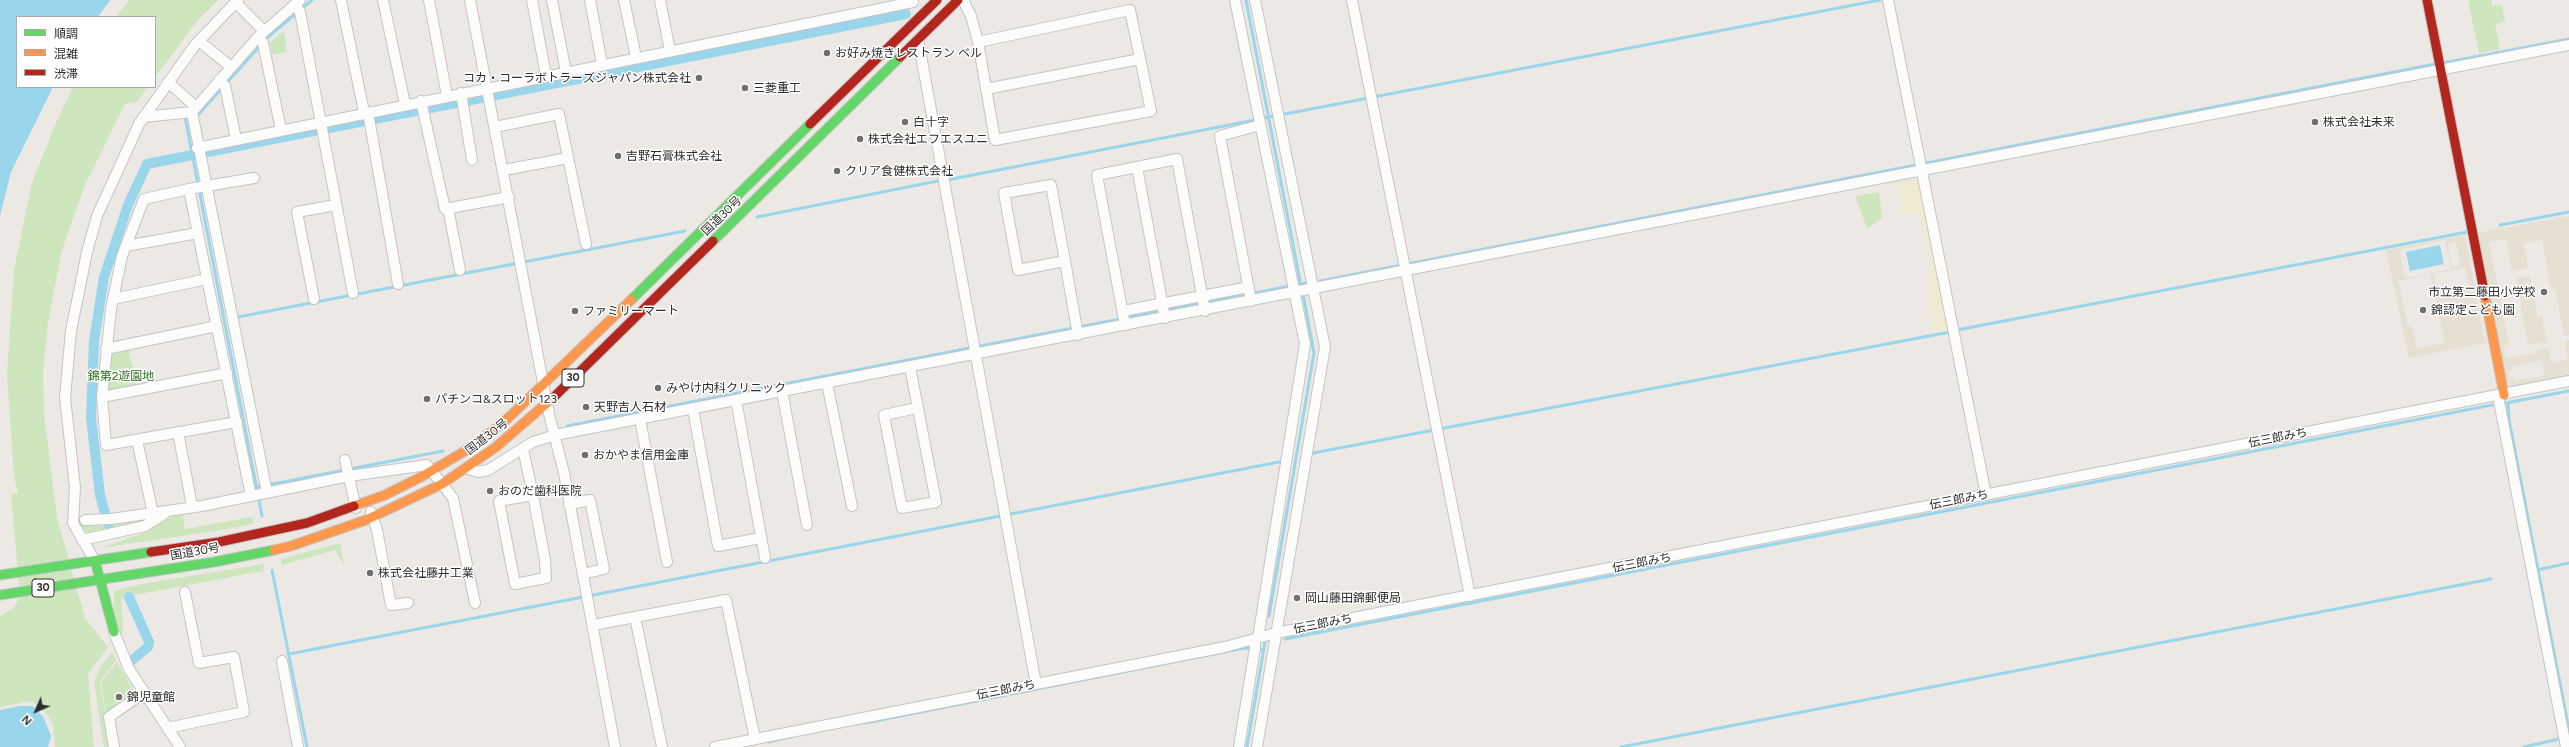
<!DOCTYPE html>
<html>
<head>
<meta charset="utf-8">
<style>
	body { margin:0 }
	#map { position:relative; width:2569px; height:747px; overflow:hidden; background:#ece8e4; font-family:Figtree,"Noto Sans JP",sans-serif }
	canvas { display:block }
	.legend { position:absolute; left:16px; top:16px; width:140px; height:72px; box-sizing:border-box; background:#fff; border:1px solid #ababab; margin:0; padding:5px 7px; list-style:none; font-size:12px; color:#2e2e2e }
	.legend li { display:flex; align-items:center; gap:8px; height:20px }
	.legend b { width:20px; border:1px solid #ababab }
	.north { position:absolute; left:16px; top:691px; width:40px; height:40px; -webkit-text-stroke:3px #fff; paint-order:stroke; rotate:225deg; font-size:11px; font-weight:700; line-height:16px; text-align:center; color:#2e2e2e }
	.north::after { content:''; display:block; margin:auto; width:14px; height:18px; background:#2e2e2e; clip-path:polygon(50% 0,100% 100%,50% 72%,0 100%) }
</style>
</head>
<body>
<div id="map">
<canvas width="2569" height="747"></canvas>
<ul class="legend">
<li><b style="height:5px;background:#63d668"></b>順調</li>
<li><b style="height:5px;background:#ff974d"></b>混雑</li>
<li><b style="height:5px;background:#b3261e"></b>渋滞</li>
</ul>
<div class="north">N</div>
</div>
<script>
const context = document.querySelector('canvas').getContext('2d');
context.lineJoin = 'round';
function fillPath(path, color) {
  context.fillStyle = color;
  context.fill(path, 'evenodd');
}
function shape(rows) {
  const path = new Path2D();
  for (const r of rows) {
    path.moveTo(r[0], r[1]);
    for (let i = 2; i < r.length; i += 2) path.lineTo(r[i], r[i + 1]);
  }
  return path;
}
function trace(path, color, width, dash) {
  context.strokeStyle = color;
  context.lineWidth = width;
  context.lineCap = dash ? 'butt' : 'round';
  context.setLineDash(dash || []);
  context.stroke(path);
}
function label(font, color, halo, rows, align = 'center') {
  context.font = font + ' Figtree,"Noto Sans JP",sans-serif';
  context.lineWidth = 3;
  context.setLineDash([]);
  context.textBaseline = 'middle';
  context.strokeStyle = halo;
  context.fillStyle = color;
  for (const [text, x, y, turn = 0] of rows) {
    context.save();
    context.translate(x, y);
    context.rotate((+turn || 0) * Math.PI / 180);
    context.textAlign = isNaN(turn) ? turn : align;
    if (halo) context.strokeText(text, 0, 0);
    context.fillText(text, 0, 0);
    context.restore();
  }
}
fillPath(shape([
	[2569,216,2569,335,2564,336,2555,289,2551,290,2542,240,2524,243,2528,268,2512,271,2506,239,2489,242,2509,345,2504,346,2506,358,2537,353,2537,350,2548,348,2551,363,2568,359,2565,340,2569,340,2569,376,2513,387,2507,382,2477,233],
	[2542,360,2545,375,2515,381,2514,377,2509,378,2508,371,2512,370,2511,367],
	[2465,235,2485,343,2409,358,2386,250],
	[2445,240,2451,269,2405,278,2400,250],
	[2456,242,2460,265,2452,267,2448,243],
	[2465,268,2469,289,2438,295,2434,274],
	[2430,274,2445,343,2417,348,2412,325,2408,325,2398,281],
	[2530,276,2538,318,2542,317,2547,342,2528,345,2516,279]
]), '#e6e0d3');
fillPath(shape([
	[129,0,218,0,198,20,155,77,155,17,116,17],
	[2468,0,2491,0,2492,6,2502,5,2505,22,2495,24,2500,49,2479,53],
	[284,31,287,52,272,55,270,42],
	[73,87,148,87,137,102,125,104,84,187,61,253,48,324,43,372,44,414,57,518,85,618,108,647,88,674,94,747,55,747,53,723,43,710,31,701,0,707,0,616,14,608,20,596,11,494,18,493,14,477,7,375,14,270,32,183,55,125],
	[1879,192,1882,219,1867,228,1855,196],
	[128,347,137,387,110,392,107,390,110,352],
	[179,512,182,512,185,529,252,517,254,522,252,524,221,530,101,548,146,532],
	[149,519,135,526,87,533,77,522,103,526],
	[340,543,344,565,335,550,282,565,281,559],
	[264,564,263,571,124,597,121,601,123,625,123,632,120,634,114,609,114,591,142,584],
	[113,652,116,660,100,682,111,747,104,747,94,682,101,666],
	[117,662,135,693,106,712,101,682]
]), '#cee6be');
fillPath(shape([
	[1920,178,1949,328,1931,332,1929,259,1919,213,1903,217,1897,183]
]), '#f0ead3');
fillPath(shape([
	[0,0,110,0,98,17,17,17,17,87,53,87,11,172,0,216],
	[2440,245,2444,264,2410,271,2406,252],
	[20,706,33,706,44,718,51,736,48,747,0,747,0,710]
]), '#99d6ec');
trace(shape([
	[1246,0,1301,286],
	[2443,63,2569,39],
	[1285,114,1880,0],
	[197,116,267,38,312,0],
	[185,117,262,516],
	[1264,118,1273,116],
	[947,180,1255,120],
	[757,217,938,181],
	[2500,225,2569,212],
	[1320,281,2435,64],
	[238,317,685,231],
	[1957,330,2467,232],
	[2506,403,2569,391],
	[2508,403,2509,420,2569,730],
	[567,426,1306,283],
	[1313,453,1950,332],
	[257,487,443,451],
	[272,570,307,747],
	[2537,570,2569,563],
	[1269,616,1314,353,1303,293],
	[1285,639,2492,405],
	[289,654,1279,462],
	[865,723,1244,648,1264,650],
	[768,742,794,736],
	[1247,747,1265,642],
	[1621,747,2491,579],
	[2524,747,2559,739]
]), '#99d6ec', 3);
trace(shape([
	[108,524,100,495,91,418,94,341,104,277,128,205,147,164,906,14],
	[129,597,149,642,148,647,130,662]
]), '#99d6ec', 10);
const street = shape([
	[341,0,364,112],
	[383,0,405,104],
	[429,0,447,96],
	[470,0,549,414,564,473,615,747],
	[532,0,546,76],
	[552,0,566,72],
	[590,0,602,64],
	[624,0,636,57],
	[660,0,670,51],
	[963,0,971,16,978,42],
	[1235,0,1305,344,1258,638],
	[1255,0,1325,347,1257,747],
	[1352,0,1470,596],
	[1888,0,1986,495],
	[235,2,264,31],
	[295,4,300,12,353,293],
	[1130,10,1151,111,995,140,978,42,1130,10],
	[258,37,263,43,281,130],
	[918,39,1036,684],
	[199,41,231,67],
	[219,80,225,86,236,139],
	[168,82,196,107],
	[986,89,1140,59],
	[461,93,472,160],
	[421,101,445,209,509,197],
	[192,112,267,493],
	[368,112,398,284],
	[143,117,192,112,258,37,300,0],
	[495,127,559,114,586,244],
	[197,148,913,2],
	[1137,167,1165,318],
	[504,170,568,158],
	[189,189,254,178],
	[448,208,460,270],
	[126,246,198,233],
	[1065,261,1018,270,1004,193,1051,185,1065,261,1078,335],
	[113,299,207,279],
	[314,299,297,212,336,205],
	[1251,301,1220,136,1260,125],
	[1123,311,1249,287],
	[1125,325,1097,175,1177,159,1205,311],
	[106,349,217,326],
	[910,367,936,502,902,508,884,415,917,408],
	[827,383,852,506],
	[782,391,807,525],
	[2498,396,2566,747],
	[102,397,227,373],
	[736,400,765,558],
	[693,409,718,546,761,538],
	[640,419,667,562],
	[237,422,106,445,102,397,111,309,122,256,144,199,189,189,251,496],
	[178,432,192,506],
	[137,440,153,514],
	[523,449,533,495,545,560,546,578,515,584,499,501,533,495],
	[345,460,356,508],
	[466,468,478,472,488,470,533,442,555,435,2569,45],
	[569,504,590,500,604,569,583,574],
	[371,512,377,530,391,605,408,603],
	[85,520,111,519,202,506,349,476,427,465,453,498,475,603],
	[82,540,145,526,164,514],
	[95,561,73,523,75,487,65,398,71,331,87,252,97,216,139,124,195,45,238,0],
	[593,625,635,617],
	[114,632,129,669,180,747],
	[282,661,298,747],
	[167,728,244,712,234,657,199,663,185,592],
	[114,747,109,717,143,693],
	[662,747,635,617,726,600,755,739],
	[715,747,1225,647,1276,633,2569,381],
	[1239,747,1255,648,1255,639]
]);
const fast = shape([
	[713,241,900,57],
	[631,300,810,124],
	[95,561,114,632],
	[0,575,151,552],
	[0,595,214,562,274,550]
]);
const slow = shape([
	[2485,296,2504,395],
	[354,506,385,495,421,477,465,451,503,423,631,300],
	[274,550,291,546,366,520,442,484,496,447,556,395]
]);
const jam = shape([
	[2427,0,2485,296],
	[900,57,958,0],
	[810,124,937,0],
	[556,395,713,241],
	[151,552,219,542,307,523,354,506]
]);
trace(street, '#c5c4c5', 12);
trace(fast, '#c5c4c5', 11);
trace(slow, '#c5c4c5', 11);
trace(jam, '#c5c4c5', 11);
trace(street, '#fcfcfb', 10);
trace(fast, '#63d668', 9);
trace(slow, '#ff974d', 9);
trace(jam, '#b3261e', 9);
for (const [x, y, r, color] of [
	[827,53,4,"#706f6e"],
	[699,78,4,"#706f6e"],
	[745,88,4,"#706f6e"],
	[905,122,4,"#706f6e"],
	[2315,122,4,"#706f6e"],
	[860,139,4,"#706f6e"],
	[618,156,4,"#706f6e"],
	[837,171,4,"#706f6e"],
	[2544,292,4,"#706f6e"],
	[2423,310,4,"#706f6e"],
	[575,311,4,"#706f6e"],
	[658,388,4,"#706f6e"],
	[427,399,4,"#706f6e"],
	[586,407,4,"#706f6e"],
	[585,455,4,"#706f6e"],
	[490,491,4,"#706f6e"],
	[370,573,4,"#706f6e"],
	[1297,598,4,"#706f6e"],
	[119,697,4,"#706f6e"]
]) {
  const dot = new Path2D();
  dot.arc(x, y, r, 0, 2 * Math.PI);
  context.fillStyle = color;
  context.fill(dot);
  trace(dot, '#fff', 1.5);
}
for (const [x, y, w] of [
	[573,378,22],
	[43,588,22]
]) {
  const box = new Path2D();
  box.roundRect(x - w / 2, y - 9, w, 18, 3);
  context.fillStyle = '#fff';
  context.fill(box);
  trace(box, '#2e2e2e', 1);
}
label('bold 11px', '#2e2e2e', null, [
	["30",573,378],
	["30",43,588]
]);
label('12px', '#2e2e2e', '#fff', [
	["お好み焼きレストラン ベル",835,53],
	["コカ・コーラボトラーズジャパン株式会社",691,78,"right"],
	["三菱重工",753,88],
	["白十字",913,122],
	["株式会社未来",2323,122],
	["株式会社エフエスユニ",868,139],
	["吉野石膏株式会社",626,156],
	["クリア食健株式会社",845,171],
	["市立第二藤田小学校",2536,292,"right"],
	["錦認定こども園",2431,310],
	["ファミリーマート",583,311],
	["みやけ内科クリニック",666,388],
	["パチンコ&スロット123",435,399],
	["天野吉人石材",594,407],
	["おかやま信用金庫",593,455],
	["おのだ歯科医院",498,491],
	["株式会社藤井工業",378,573],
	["岡山藤田錦郵便局",1305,598],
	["錦児童館",127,697]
], 'left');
label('12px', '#2e2e2e', '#fff', [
	["国道30号",722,216,-44],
	["国道30号",487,437,-38],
	["伝三郎みち",2278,438,-11],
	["伝三郎みち",1959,500,-11],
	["国道30号",195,552,-10],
	["伝三郎みち",1642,563,-11],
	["伝三郎みち",1323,624,-11],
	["伝三郎みち",1006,690,-11]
]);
label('12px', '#2c6e1b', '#fff', [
	["錦第2遊園地",121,376]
]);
</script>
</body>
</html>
